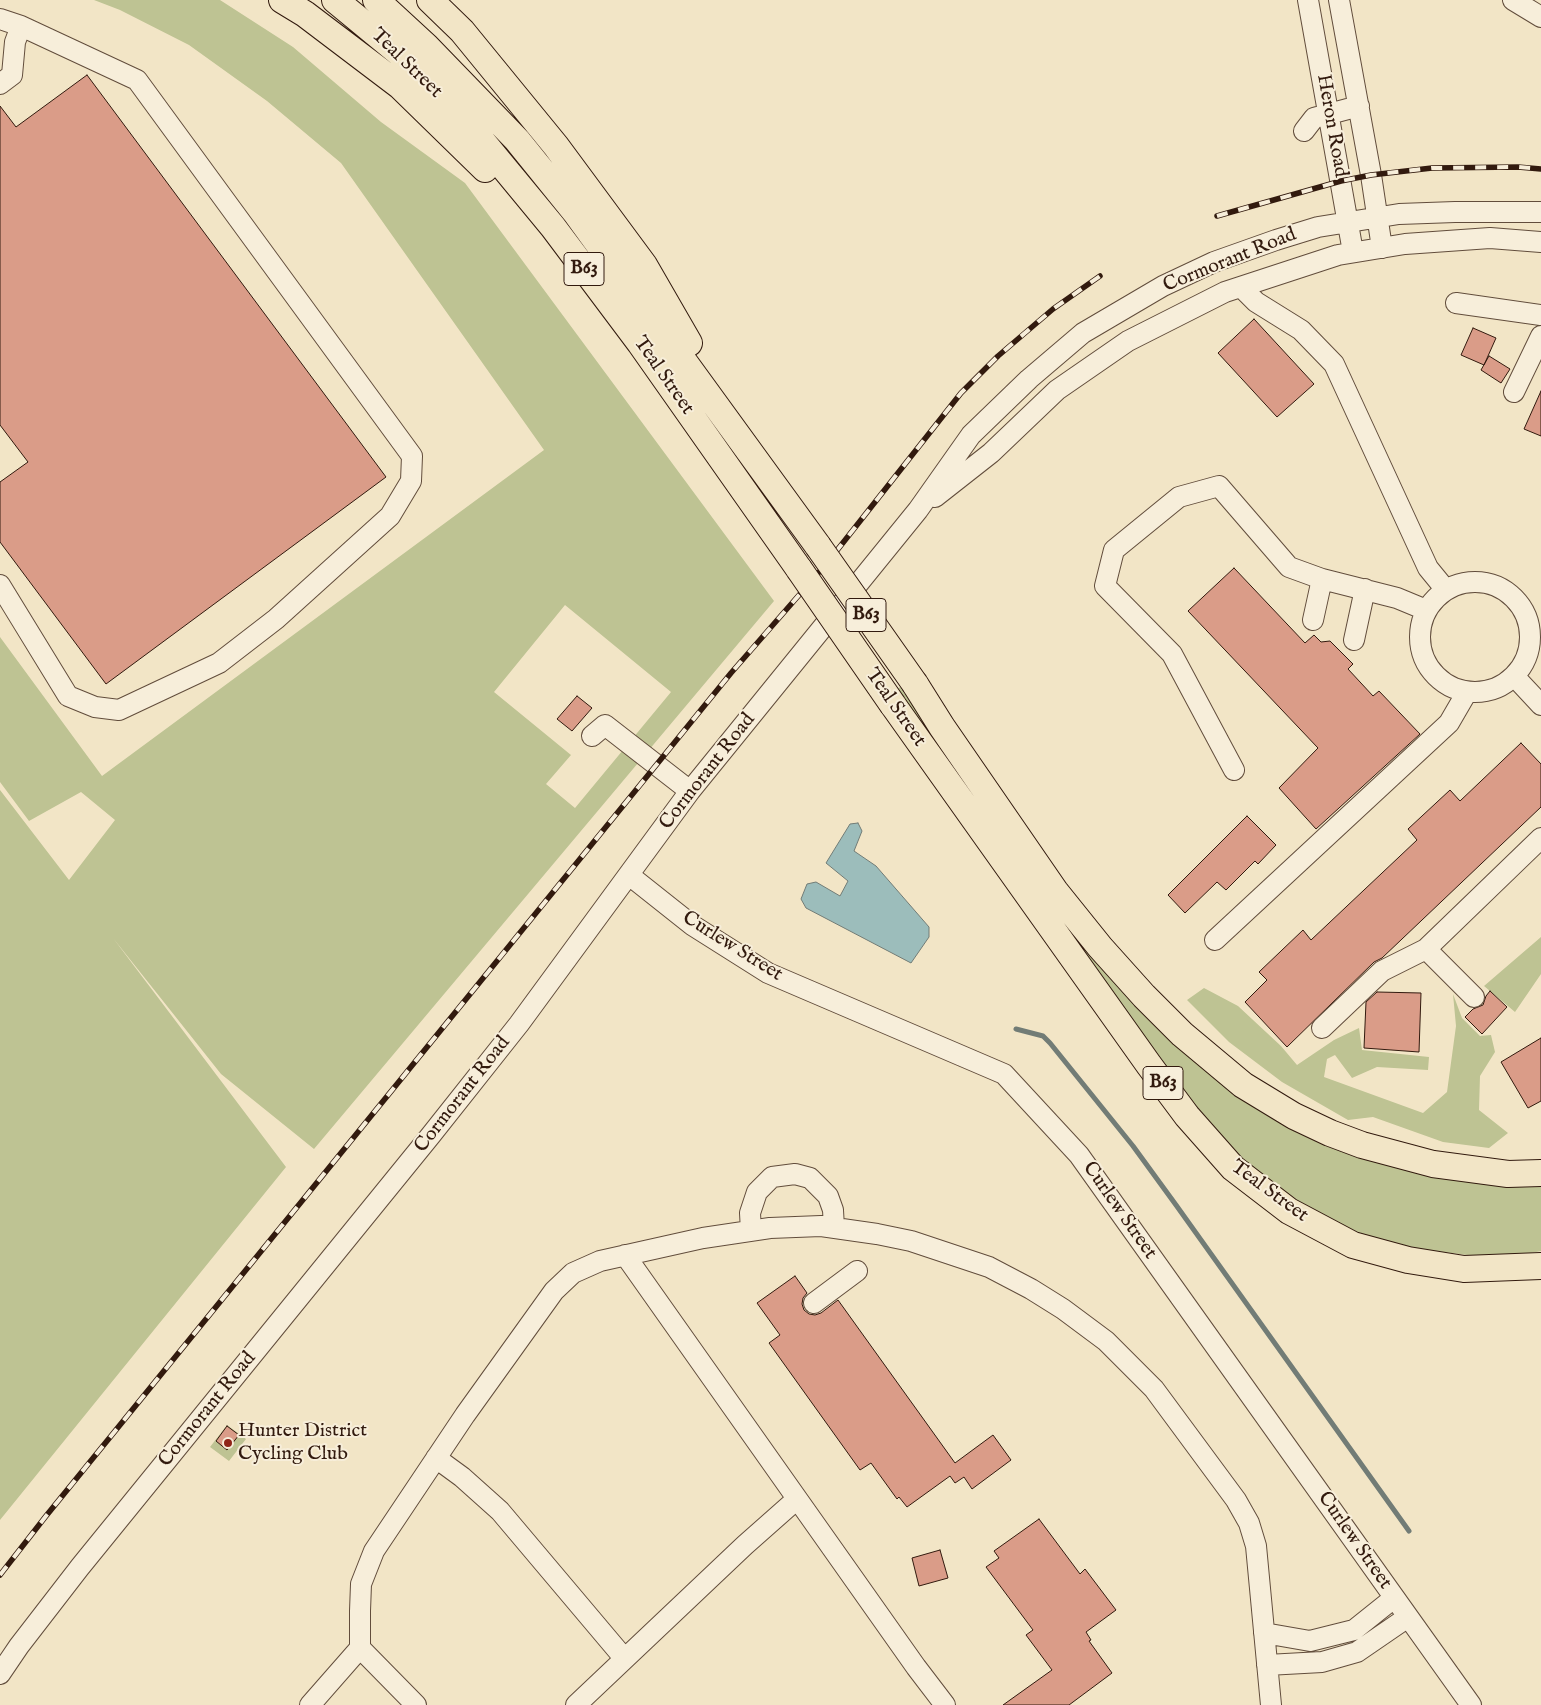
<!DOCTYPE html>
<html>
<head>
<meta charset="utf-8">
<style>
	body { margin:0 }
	canvas { display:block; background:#f2e5c6 }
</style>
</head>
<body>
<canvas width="1541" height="1705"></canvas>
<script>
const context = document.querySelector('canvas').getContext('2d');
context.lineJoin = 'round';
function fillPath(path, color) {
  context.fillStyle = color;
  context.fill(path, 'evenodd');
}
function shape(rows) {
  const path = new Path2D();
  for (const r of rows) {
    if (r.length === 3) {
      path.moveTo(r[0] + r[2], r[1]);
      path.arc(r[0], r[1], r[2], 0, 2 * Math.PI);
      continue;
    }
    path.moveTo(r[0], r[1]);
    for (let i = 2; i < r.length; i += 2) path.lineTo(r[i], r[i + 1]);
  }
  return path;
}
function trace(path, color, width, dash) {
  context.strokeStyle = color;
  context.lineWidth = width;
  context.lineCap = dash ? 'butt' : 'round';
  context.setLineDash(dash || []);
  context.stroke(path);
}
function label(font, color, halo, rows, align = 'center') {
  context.font = font + ' "IM FELL English",serif';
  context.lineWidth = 4;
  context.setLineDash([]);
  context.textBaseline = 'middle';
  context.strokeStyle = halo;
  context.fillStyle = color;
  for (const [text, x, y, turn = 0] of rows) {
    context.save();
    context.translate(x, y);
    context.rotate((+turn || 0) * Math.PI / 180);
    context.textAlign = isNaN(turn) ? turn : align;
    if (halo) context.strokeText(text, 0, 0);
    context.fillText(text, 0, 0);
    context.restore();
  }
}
fillPath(shape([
	[94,0,220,0,293,47,381,122,465,183,774,601,314,1149,221,1074,113,938,286,1167,0,1520,0,790,69,880,115,820,81,792,29,821,0,782,0,637,102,776,544,450,341,163,267,101,189,45,120,10],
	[565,605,671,692,575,808,546,784,571,755,494,692],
	[900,687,1075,933,1253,1102,1541,1186,1541,1251,1521,1255,1476,1256,1427,1250,1385,1242,1334,1224,1278,1191,1233,1153,1199,1115,895,691],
	[1541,937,1541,974,1515,1012,1484,986],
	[1204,988,1238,1006,1281,1046,1297,1065,1334,1040,1359,1028,1362,1050,1429,1057,1428,1070,1377,1067,1352,1078,1335,1055,1327,1059,1324,1077,1423,1113,1447,1092,1456,1026,1453,994,1462,1018,1480,1036,1491,1035,1495,1052,1480,1076,1479,1110,1508,1133,1489,1148,1443,1142,1373,1117,1348,1120,1282,1082,1229,1042,1187,1000],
	[227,1425,246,1439,229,1461,210,1447]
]), '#bec393');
const water = shape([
	[858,823,862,831,854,851,876,866,929,927,929,937,911,963,806,908,801,899,807,884,816,882,840,896,848,881,826,863,850,824,858,823]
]);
fillPath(water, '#9cbdbb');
trace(water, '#727c76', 1);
trace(shape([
	[1016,1029,1043,1036,1050,1043,1133,1146,1176,1205,1409,1531]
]), '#727c76', 5);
const building = shape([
	[87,75,386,477,106,684,0,542,0,482,28,462,0,425,0,106,16,127,87,75],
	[1254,319,1314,384,1277,417,1218,353,1254,319],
	[1473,328,1496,338,1484,365,1461,355,1473,328],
	[1489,356,1510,369,1501,383,1481,370,1489,356],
	[1541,391,1541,436,1524,429,1541,391],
	[1234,568,1305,643,1314,635,1321,642,1330,641,1353,664,1348,669,1373,696,1379,691,1420,734,1316,829,1279,788,1318,748,1188,611,1234,568],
	[577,696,592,708,572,731,557,719,577,696],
	[1521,743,1541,764,1541,807,1382,958,1374,962,1287,1047,1245,1002,1267,980,1259,972,1303,930,1311,940,1417,840,1408,829,1450,790,1460,801,1521,743],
	[1247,816,1276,845,1258,864,1255,861,1226,890,1217,882,1185,913,1168,895,1247,816],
	[1490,991,1507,1007,1482,1034,1465,1017,1473,1009,1483,1005,1486,996,1490,991],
	[1377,992,1421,993,1419,1052,1364,1048,1366,1002,1377,992],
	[1541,1038,1541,1101,1528,1108,1501,1062,1541,1038],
	[795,1276,807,1293,803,1298,802,1304,804,1310,809,1314,815,1315,821,1313,838,1300,955,1463,993,1435,1011,1460,972,1489,964,1477,955,1483,950,1476,907,1507,899,1497,897,1499,871,1463,860,1470,769,1343,780,1335,757,1303,795,1276],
	[227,1426,239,1435,227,1450,216,1441,227,1426],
	[1039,1519,1080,1574,1085,1569,1116,1610,1086,1632,1091,1640,1089,1641,1112,1673,1069,1705,1003,1705,1052,1670,1026,1635,1033,1630,986,1567,999,1558,994,1551,1039,1519],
	[940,1550,948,1578,919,1586,912,1558,940,1550]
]);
fillPath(building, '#da9c88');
trace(building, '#321a0e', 1);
const minor = shape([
	[1308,0,1353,252],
	[1339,0,1371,175,1382,248],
	[1513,0,1541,17],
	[0,19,21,26,137,80,412,456,411,481,390,516,276,619,219,663,119,710,95,707,68,696,0,585],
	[0,84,12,75,15,42,21,26],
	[1304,131,1314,118,1359,106],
	[1241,287,1256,302,1301,330,1334,364,1428,568,1446,590],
	[1456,303,1541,315],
	[1514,392,1541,336],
	[935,497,991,453,1057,390,1128,341,1225,292,1338,255,1405,244,1490,238,1541,242],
	[1475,637,55],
	[1313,620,1322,579],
	[1354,640,1365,589],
	[1514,676,1541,705],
	[592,736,605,725,690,791],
	[1234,770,1172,654,1105,586,1114,550,1179,497,1219,486,1289,567,1322,579,1397,598,1426,610],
	[629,875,692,925,768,973,1004,1074,1079,1155,1471,1705],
	[1215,940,1449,723,1467,692],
	[1426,949,1474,997],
	[1322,1028,1382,971,1426,949,1541,838],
	[751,1231,750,1213,757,1192,772,1177,795,1174,810,1178,828,1196,833,1210,834,1228],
	[625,1255,916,1667,945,1705],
	[814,1303,857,1271],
	[436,1458,462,1477,500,1511,624,1658],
	[1264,1633,1310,1641,1354,1630,1394,1598],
	[1267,1665,1322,1662,1357,1652,1408,1617],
	[0,1674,19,1646,80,1567,431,1135,519,1024,690,791,918,510,971,435,1029,379,1083,333,1163,286,1214,262,1276,240,1318,227,1399,214,1455,212,1541,212],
	[310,1705,360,1648],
	[416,1705,360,1648,360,1611,361,1584,374,1551,465,1415,554,1291,573,1273,600,1261,703,1238,770,1228,821,1226,877,1234,911,1241,989,1267,1031,1289,1063,1309,1106,1341,1154,1389,1236,1500,1249,1523,1256,1546,1271,1705],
	[576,1705,745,1545,797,1499]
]);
const major = shape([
	[282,0,305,14,400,86,485,169],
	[335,0,403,56,482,141,553,227,640,343,799,569],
	[376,0,426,46,517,140,576,213,818,546],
	[430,0,462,31,556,146,644,265,689,343],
	[915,684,942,727,1055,891,1100,947,1144,996,1182,1034,1243,1085,1294,1116,1330,1133,1362,1145,1433,1164,1508,1174,1541,1173],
	[893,705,1149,1065,1187,1116,1233,1168,1289,1211,1353,1245,1408,1260,1464,1269,1541,1266]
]);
trace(minor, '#624d3c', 22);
trace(major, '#321a0e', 28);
trace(minor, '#f7eeda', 20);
trace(major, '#f2e5c6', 26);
const rail = shape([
	[1217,216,1341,181,1371,175,1432,168,1518,167,1541,169],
	[0,1575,46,1516,731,673,827,563,961,393,998,356,1053,309,1100,276]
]);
trace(rail, '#321a0e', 5.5);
trace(rail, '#f7eeda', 4, [11]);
const majorBridge = shape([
	[818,546,915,684],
	[799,569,893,705]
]);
trace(majorBridge, '#321a0e', 28, []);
trace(majorBridge, '#f2e5c6', 26);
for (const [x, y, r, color] of [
	[228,1443,5,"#8f2418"]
]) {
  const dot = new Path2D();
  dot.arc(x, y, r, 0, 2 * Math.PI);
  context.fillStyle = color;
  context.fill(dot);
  trace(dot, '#f7eeda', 2);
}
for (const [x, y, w] of [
	[584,269,40],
	[866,615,40],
	[1163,1083,40]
]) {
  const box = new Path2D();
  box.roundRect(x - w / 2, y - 16.5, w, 33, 4);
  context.fillStyle = '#f7eeda';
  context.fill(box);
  trace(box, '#321a0e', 1);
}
label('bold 19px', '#321a0e', null, [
	["B63",584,269],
	["B63",866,615],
	["B63",1163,1083]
]);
label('20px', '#321a0e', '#f7eeda', [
	["Teal Street",406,64,44],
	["Heron Road",1331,126,80],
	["Cormorant Road",1230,261,-22],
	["Teal Street",663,376,55],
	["Teal Street",895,708,55],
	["Cormorant Road",708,772,-52],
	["Curlew Street",732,947,32],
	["Cormorant Road",463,1095,-52],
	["Teal Street",1269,1192,36],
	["Curlew Street",1119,1211,55],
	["Cormorant Road",208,1410,-51],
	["Curlew Street",1354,1541,55]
]);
label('20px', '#321a0e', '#f7eeda', [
	["Hunter District",238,1432],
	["Cycling Club",238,1455]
], 'left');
</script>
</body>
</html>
